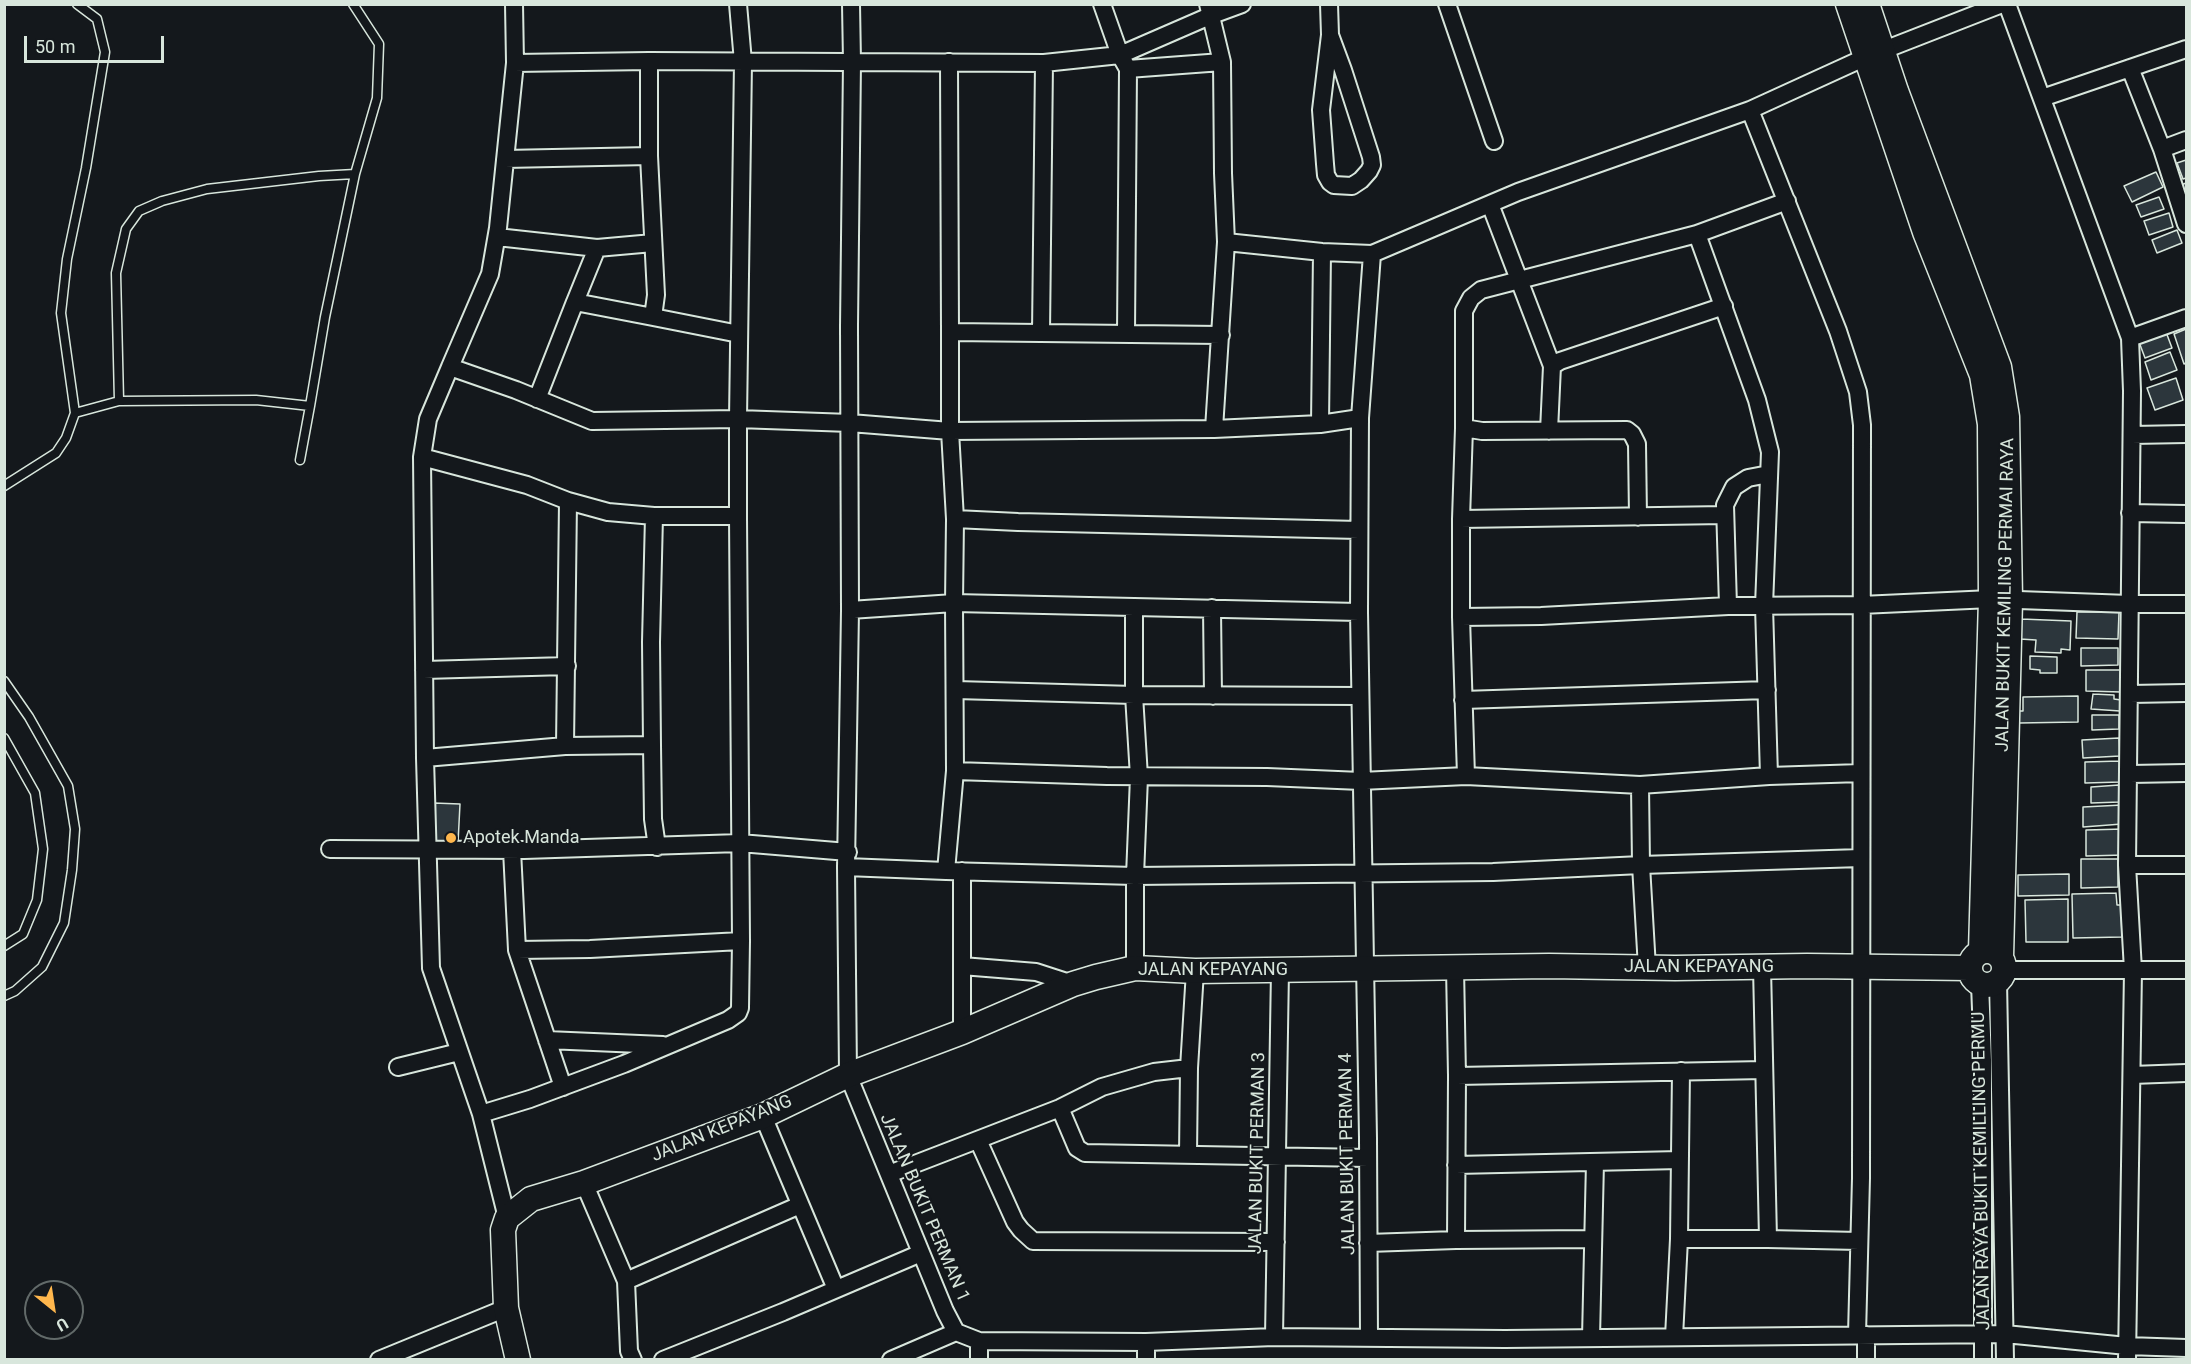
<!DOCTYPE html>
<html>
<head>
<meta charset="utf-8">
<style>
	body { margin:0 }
	#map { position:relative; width:2191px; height:1364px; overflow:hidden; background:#14181c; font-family:Roboto,sans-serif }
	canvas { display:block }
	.frame { position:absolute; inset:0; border:6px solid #d8e6dc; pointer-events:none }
	.north { position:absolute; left:24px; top:1280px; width:60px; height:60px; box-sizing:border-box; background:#14181c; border:2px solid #626a69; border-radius:50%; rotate:150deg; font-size:16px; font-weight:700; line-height:24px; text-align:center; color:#d8e6dc }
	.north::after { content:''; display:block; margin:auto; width:21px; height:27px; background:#ffb74d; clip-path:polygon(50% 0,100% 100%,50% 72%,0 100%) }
	.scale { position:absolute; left:24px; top:36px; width:140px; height:27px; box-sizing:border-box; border:3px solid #d8e6dc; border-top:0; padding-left:8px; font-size:18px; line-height:21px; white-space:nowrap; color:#d8e6dc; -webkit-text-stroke:4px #14181c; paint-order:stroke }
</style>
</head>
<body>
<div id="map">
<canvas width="2191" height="1364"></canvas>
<div class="frame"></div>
<div class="north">U</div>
<div class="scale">50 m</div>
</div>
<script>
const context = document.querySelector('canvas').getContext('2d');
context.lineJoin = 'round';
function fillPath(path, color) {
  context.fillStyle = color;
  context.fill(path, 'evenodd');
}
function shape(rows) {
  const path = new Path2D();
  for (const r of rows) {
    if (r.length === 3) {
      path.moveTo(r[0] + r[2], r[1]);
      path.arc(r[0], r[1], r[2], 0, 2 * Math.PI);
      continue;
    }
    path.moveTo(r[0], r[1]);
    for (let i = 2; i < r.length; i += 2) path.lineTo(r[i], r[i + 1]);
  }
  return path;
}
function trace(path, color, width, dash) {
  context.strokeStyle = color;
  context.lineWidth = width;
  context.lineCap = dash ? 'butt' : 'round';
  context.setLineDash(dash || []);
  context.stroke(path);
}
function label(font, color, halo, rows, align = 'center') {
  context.font = font + ' Roboto,sans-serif';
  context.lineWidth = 4.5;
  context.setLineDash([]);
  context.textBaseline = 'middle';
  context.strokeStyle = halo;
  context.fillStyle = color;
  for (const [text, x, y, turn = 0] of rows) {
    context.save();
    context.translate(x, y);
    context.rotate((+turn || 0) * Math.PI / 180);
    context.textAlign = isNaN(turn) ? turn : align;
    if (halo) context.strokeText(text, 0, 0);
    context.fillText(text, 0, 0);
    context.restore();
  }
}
const building = shape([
	[2186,160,2186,178,2183,179,2177,163,2186,160],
	[2156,172,2163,187,2132,202,2124,186,2156,172],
	[2186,183,2186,198,2181,185,2186,183],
	[2159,197,2164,209,2141,217,2136,205,2159,197],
	[2169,213,2173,227,2149,235,2144,221,2169,213],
	[2177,230,2182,243,2157,253,2152,240,2177,230],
	[2186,329,2186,363,2184,364,2174,334,2186,329],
	[2166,332,2172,348,2145,358,2139,342,2166,332],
	[2170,352,2177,370,2151,380,2145,362,2170,352],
	[2176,378,2183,400,2155,410,2147,388,2176,378],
	[2077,612,2119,612,2118,639,2076,638,2077,612],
	[2021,619,2071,621,2070,650,2061,649,2061,653,2035,652,2036,640,2020,639,2021,619],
	[2081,648,2118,648,2118,665,2081,666,2081,648],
	[2030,656,2057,657,2057,673,2040,673,2040,670,2030,669,2030,656],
	[2086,670,2121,670,2121,692,2086,691,2086,670],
	[2093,694,2114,695,2114,699,2121,700,2120,711,2091,709,2093,694],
	[2078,696,2078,722,2019,723,2019,711,2023,711,2023,697,2078,696],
	[2092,715,2119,715,2119,729,2092,730,2092,715],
	[2119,738,2120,756,2083,758,2082,740,2119,738],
	[2120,761,2121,782,2085,783,2085,762,2120,761],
	[2119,785,2120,802,2091,803,2091,787,2119,785],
	[434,803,460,804,458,843,433,842,434,803],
	[2122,805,2122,824,2083,827,2083,807,2122,805],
	[2124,829,2124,855,2086,856,2086,830,2124,829],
	[2081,859,2118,859,2118,887,2081,888,2081,859],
	[2069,874,2069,895,2018,896,2018,875,2069,874],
	[2116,893,2117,905,2121,905,2122,937,2073,938,2072,894,2116,893],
	[2068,899,2068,942,2026,942,2025,900,2068,899]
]);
fillPath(building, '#2c363c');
trace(building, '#d8e6dc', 1.5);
const lane = shape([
	[353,4,379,44,377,98,355,174],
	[75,413,61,313,67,259,86,168,105,52,97,19,77,4],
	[300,460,310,406],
	[4,486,56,453,66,438,75,413,119,401,256,400,310,406,325,317,355,174,319,176,207,189,162,201,139,211,126,229,116,273,119,401],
	[4,681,29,717,68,786,75,829,72,870,64,923,42,967,15,991,4,996],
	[4,738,35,793,43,849,37,900,23,934,4,946]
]);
const street = shape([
	[514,4,515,63,649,61,1044,63,1120,55,1212,15,1242,4],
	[851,4,852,62,849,326,850,610,846,867,848,1075,945,1311,956,1332,979,1341,1146,1342,1274,1337,1505,1339,2005,1334,2127,1346,2186,1348],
	[1102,4,1120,55,1128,69,1126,334],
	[1208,4,1222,62,1223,173,1226,242,1322,252,1372,254,1518,192,1750,110,1866,57,2002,4],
	[1329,4,1330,35,1321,110,1325,164,1326,175,1330,182,1334,185,1352,186,1361,180,1369,171,1372,165,1371,157,1343,70,1330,35],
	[1447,4,1494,141],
	[2007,4,2130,338,2132,391,2127,865,2133,970,2127,1360],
	[949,62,950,332],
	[515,63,498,228,490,274,450,367,516,390,592,421,738,419,743,62,738,4],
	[2130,68,2162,149,2186,224],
	[1128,69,1222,62],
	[2042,98,2186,49],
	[1750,110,1838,331,1858,392,1862,425,1861,1178,1857,1335],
	[2162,149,2186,140],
	[649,156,656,295,653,317,739,334],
	[505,159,649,156,649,61],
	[1490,204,1552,366],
	[1697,234,1757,400,1770,452,1764,606,1769,776],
	[497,237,597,248,575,302],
	[597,248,653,243],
	[1041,333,1221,335],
	[2130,338,2186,318],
	[537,399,575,302,653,317],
	[1320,424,1322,252],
	[1464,428,1461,519,1725,515],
	[1214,429,1226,242],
	[1549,431,1552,366,1560,361,1724,306],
	[2132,435,2186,434],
	[422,457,527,485,568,501,608,512,654,516,738,516,738,419,850,423,950,431,950,332,1041,333,1044,63],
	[568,501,565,746,652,745],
	[2130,513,2186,514],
	[654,516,651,642,652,745,653,819,657,847],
	[1638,517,1637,444,1632,434,1627,430,1482,431,1464,428,1464,311,1471,298,1481,290,1697,234,1787,201],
	[955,519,1018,522,1359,530],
	[1461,519,1461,617],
	[1728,606,1725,505,1734,487,1748,478,1769,474],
	[1212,608,1213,696],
	[850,610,954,603,955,519,950,431,1214,429,1320,424,1360,418],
	[424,670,567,666],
	[956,690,1134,695,1360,696],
	[2130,694,2186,693],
	[1463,700,1767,690],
	[565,746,425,758,431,968,481,1114,530,1099,624,1064,728,1020,738,1013,740,1008,741,941,738,516],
	[425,758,422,457,428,419,450,367],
	[955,771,1107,776,1267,777,1361,781,1466,776],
	[1861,773,1769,776,1640,785,1466,776,1461,617,1541,616,1728,606,1861,605,1991,599,2129,604,2186,604],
	[2130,774,2186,773],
	[1640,785,1641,865,1647,968],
	[330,849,524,850,740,843,848,852],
	[512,850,517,950,590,949,741,941],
	[2127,865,2186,865],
	[846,867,946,871,955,771,954,603,1359,612],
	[946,871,1135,876,1139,777,1134,695,1134,607],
	[962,871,962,1032],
	[517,950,563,1087],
	[962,966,1036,972,1073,984],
	[1455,967,1457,1076],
	[1762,967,1768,1239,1859,1241],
	[1135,968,1135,876,1493,872,1641,865,1861,858],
	[2004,970,2186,970],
	[1998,981,2005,1360],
	[1980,984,1983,1060,1983,1360],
	[547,1040,663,1045],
	[398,1067,459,1052],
	[2132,1075,2186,1073],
	[1060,1108,1077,1148,1085,1153,1368,1158],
	[481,1114,507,1218],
	[763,1116,836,1289],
	[978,1140,1015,1222,1021,1230,1033,1241,1276,1242],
	[1188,1155,1189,1068,1195,971],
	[1456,1165,1680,1160],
	[889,1174,1060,1108,1102,1087,1154,1072,1189,1068],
	[584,1183,626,1281,629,1351,633,1360],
	[1593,1239,1456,1240,1457,1076,1764,1070],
	[1679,1239,1768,1239],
	[1368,1243,1456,1240],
	[626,1281,800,1205],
	[1866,1335,1866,1360],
	[1274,1337,1280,970],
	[1674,1337,1679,1239,1681,1071],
	[1369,1338,1368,1138,1359,612,1360,418,1372,254],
	[1591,1338,1595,1162],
	[979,1341,979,1360],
	[1146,1342,1146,1360],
	[379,1360,506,1308],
	[663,1360,783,1312,921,1253],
	[891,1360,956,1332]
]);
const secondary = shape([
	[1848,4,1925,232,1982,375,1990,424,1991,599,1981,951],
	[1867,4,1896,91,1999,367,2007,417,2010,600,2001,957],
	[1987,968,17],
	[518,1360,506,1308,503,1230,507,1218,531,1199,584,1183,763,1116,848,1075,962,1032,1073,984,1096,977,1135,968,1195,971,1549,966,1675,968,1807,966,1969,968]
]);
trace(lane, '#d8e6dc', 11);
trace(street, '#d8e6dc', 20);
trace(secondary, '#d8e6dc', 27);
trace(lane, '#14181c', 8);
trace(street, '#14181c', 16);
trace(secondary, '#14181c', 24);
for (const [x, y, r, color] of [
	[451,838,6,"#ffb74d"]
]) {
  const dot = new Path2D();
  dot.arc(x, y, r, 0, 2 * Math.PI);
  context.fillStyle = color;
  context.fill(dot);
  trace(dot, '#14181c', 2);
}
label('18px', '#d8e6dc', '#14181c', [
	["JALAN BUKIT KEMILING PERMAI RAYA",2006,595,-89],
	["JALAN KEPAYANG",1699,967],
	["JALAN KEPAYANG",1213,970],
	["JALAN KEPAYANG",722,1129,-22],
	["JALAN BUKIT PERMAN 3",1258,1153,-89],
	["JALAN BUKIT PERMAN 4",1348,1154,-91],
	["JALAN RAYA BUKIT KEMILLING PERMU",1982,1171,-91],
	["JALAN BUKIT PERMAN 1",924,1208,67]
]);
label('18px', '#d8e6dc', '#14181c', [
	["Apotek Manda",463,838]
], 'left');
</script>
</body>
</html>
